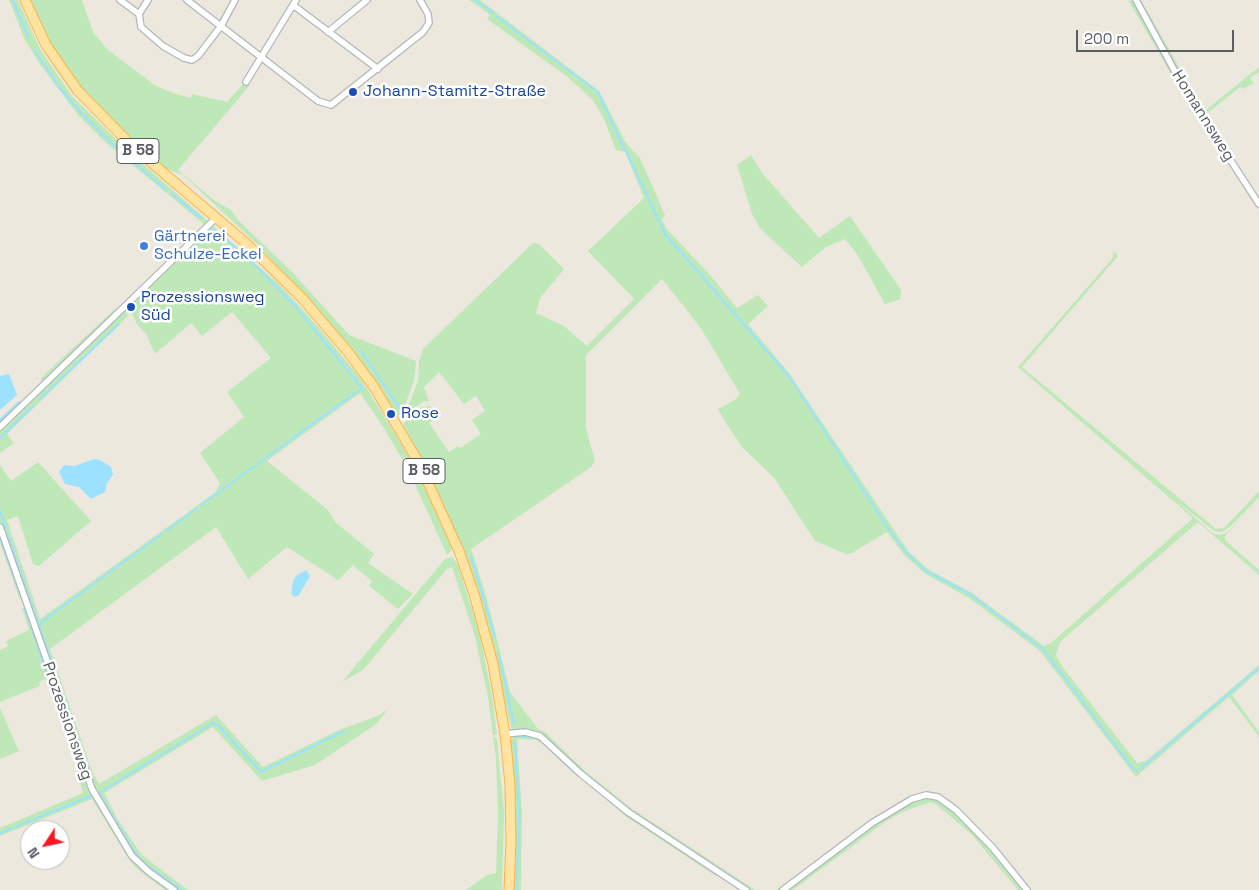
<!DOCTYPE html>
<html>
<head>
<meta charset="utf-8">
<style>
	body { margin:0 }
	#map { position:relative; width:1259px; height:890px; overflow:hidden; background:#ede8de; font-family:"Space Grotesk",sans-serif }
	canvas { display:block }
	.north { position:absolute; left:20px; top:820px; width:50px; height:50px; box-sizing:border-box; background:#fff; border:1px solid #bcbec0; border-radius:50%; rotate:236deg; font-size:14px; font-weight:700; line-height:20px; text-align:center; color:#585d61 }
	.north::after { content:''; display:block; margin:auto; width:18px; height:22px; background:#fa1724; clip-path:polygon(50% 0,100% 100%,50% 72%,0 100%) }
	.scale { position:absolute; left:1076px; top:30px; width:158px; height:22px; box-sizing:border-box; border:2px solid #585d61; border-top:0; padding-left:6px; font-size:15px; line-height:18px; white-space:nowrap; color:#585d61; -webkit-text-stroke:4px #fff; paint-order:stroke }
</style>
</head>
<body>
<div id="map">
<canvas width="1259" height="890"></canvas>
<div class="north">N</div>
<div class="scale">200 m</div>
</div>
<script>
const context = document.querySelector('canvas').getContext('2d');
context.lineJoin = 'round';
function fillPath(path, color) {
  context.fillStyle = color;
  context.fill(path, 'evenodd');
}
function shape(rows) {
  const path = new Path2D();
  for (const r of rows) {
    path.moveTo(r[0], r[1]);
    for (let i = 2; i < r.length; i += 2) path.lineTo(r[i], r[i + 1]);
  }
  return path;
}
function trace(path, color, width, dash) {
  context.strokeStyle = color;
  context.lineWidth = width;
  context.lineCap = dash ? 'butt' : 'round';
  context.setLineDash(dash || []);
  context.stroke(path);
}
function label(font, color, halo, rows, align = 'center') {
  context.font = font + ' "Space Grotesk",sans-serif';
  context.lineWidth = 5;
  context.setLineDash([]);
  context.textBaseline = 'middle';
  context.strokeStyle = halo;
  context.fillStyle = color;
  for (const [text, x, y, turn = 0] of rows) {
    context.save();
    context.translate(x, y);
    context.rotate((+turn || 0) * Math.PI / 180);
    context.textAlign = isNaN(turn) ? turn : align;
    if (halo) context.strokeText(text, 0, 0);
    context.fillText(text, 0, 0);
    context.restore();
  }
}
fillPath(shape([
	[9,0,18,0,40,49,72,96,127,150,208,221,205,225,105,142,78,115,39,63,24,38],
	[28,0,82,0,93,32,108,50,156,86,170,92,191,98,192,94,227,102,242,85,250,85,178,170,215,201,231,210,237,219,293,273,349,335,416,361,414,381,401,416,397,415,343,339,256,243,183,175,164,168,134,143,80,89,48,44],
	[469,0,480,0,599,91,626,143,640,158,662,208,665,216,662,219,666,228,710,275,737,308,758,295,768,306,748,324,789,373,909,552,928,569,972,593,1044,646,1051,643,1193,518,1018,367,1112,259,1114,252,1118,256,1022,367,1216,529,1224,528,1259,491,1259,497,1230,527,1222,532,1214,531,1174,499,1212,533,1219,535,1227,533,1259,499,1225,536,1225,540,1259,570,1259,575,1198,522,1060,642,1056,655,1064,669,1137,763,1146,761,1259,665,1259,671,1232,695,1259,732,1259,737,1229,697,1136,777,1040,651,969,598,924,573,904,555,887,532,852,553,846,554,815,541,775,479,742,447,726,423,718,409,735,400,740,394,700,327,662,279,586,355,586,428,595,461,591,467,471,549,486,595,510,692,538,729,545,732,585,771,631,808,755,890,750,890,629,811,583,773,542,735,534,730,512,731,489,634,464,551,423,461,403,424,421,407,430,406,434,420,429,423,449,452,458,446,460,448,481,434,472,420,485,411,476,396,464,404,439,372,424,387,429,401,424,401,405,415,418,381,419,361,423,349,533,243,539,244,564,269,540,298,536,313,564,326,587,346,634,299,588,251,644,198,625,152,616,150,604,119,592,99,565,75,487,19,490,15],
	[1128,0,1135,2,1207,129,1206,134],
	[1137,0,1141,0,1203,109,1207,109,1259,67,1259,72,1250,78,1254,83,1243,89,1240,87,1203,117],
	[751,155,763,174,819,238,850,216,901,290,900,299,885,304,857,254,845,239,826,247,802,267,769,237,760,228,752,214,737,165],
	[213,226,281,286,320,329,361,379,414,465,451,546,451,551,447,555,408,469,382,425,360,393,267,461,328,510,335,522,374,554,368,563,413,594,398,609,369,586,372,581,353,565,338,580,287,547,248,579,216,527,50,649,92,771,99,784,216,715,263,767,341,729,378,716,389,708,375,725,315,765,262,781,213,727,104,793,118,820,142,855,188,890,176,890,149,871,133,855,93,787,0,522,0,465,11,481,38,462,91,521,39,566,33,564,18,516,7,520,40,619,216,492,220,483,200,453,244,417,227,392,271,358,232,312,202,336,191,323,155,354,146,334,137,324,129,307],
	[115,309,118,312,42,384,41,378],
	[124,311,129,315,7,434,14,443,0,453,0,430],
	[0,532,22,596,20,600,0,543],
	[452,557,458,565,480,636,492,696,497,734,493,736,497,739,504,812,502,890,466,890,487,875,496,873,498,813,496,759,488,697,475,637,452,567,447,569,363,670,342,682,445,559],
	[25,607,50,680,47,683,46,679,39,682,40,686,0,702,0,650,8,646,6,641,29,630,22,608],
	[50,686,54,687,89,787,122,845,172,890,165,890,137,869,128,858,92,799,0,836,0,828,83,793,67,733],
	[0,708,19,751,0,759],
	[525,734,539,737,580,775,718,873,716,876,625,816,543,744,535,740,520,739,517,740,522,811,521,890,513,890,515,842,510,741,514,737],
	[926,792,940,794,958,808,994,844,1031,890,957,809,926,794,871,822,780,890,776,890,883,812,910,796],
	[927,797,937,799,954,811,991,848,1025,890,1018,890,972,835,936,804,931,802,907,810,888,820,793,890,785,890,873,825,912,801]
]), '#bee8b7');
fillPath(shape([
	[9,374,17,395,0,410,0,376],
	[94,459,100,460,111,467,113,475,107,483,105,492,91,499,79,487,65,484,59,472,64,465,75,466],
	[306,570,310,576,299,595,295,597,291,594,293,581,296,576]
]), '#9ce1ff');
trace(shape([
	[13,0,28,37],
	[475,0,493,13],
	[496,16,598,92,625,150],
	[34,50,59,87,81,113,107,139,165,189],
	[627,153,665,234,788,375,890,531,908,554,926,571,970,594,1043,649,1132,768,1137,771],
	[172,194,201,218],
	[361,351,401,410],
	[40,399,119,324],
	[0,420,19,402],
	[0,438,34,405],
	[201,505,362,388,295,306,258,268,216,230,211,231,203,239],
	[0,511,6,528],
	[166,531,197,508],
	[7,533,38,623],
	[0,538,20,594],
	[471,556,495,637],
	[25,609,32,629],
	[40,628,41,622,162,534],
	[33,633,48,677],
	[42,634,93,782],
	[499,655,514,724],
	[519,736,531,737],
	[515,743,519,811,517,890],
	[560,759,571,769],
	[1140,769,1259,668],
	[590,785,625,813],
	[99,793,213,723,218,725,261,772,344,731],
	[101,796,135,853,144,863,182,890],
	[0,833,91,796]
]), '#9ce1ff', 2);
const street = shape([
	[120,0,139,14],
	[148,0,139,14,141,27,163,46,184,58,192,60,198,56,221,26,235,0],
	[187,0,318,101,331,105,423,32,429,23,428,14,420,0],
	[1136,0,1185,90,1259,204],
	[293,5,378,69],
	[328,32,367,0],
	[246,82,296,0],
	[0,427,216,218],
	[0,527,92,789,132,856,149,872,174,890],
	[505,734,525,732,540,736,581,774,628,812,746,890],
	[783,890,872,823,912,799,926,795,938,797,956,810,993,848,1027,890]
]);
const primary = shape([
	[25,0,46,45,78,91,132,146,247,244,302,298,348,352,374,387,419,463,459,551,474,594,493,664,505,734,510,784,511,843,509,890]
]);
trace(street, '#b2b7bb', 8);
trace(primary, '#ffb245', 11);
trace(street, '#fff', 5.5);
trace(primary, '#ffe3a1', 9);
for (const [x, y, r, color] of [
	[353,92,5,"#1a4fb4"],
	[144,246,5,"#3f7fe0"],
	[131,307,5,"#1a4fb4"],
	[391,414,5,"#1a4fb4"]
]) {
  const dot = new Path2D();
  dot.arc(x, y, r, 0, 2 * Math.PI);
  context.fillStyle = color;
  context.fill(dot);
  trace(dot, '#fff', 2);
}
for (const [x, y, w] of [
	[138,151,42],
	[424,471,42]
]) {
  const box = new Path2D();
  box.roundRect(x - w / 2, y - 12.5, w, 25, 4);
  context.fillStyle = '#fff';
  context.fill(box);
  trace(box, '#585d61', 1);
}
label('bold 15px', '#585d61', null, [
	["B 58",138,151],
	["B 58",424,471]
]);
label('16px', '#164399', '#fff', [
	["Johann-Stamitz-Straße",363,92],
	["Prozessionsweg",141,298],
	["Süd",141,316],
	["Rose",401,414]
], 'left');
label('16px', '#585d61', '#fff', [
	["Homannsweg",1203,116,58],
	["Prozessionsweg",67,721,71]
]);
label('16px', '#366cbe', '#fff', [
	["Gärtnerei",154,237],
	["Schulze-Eckel",154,255]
], 'left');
</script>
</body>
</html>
